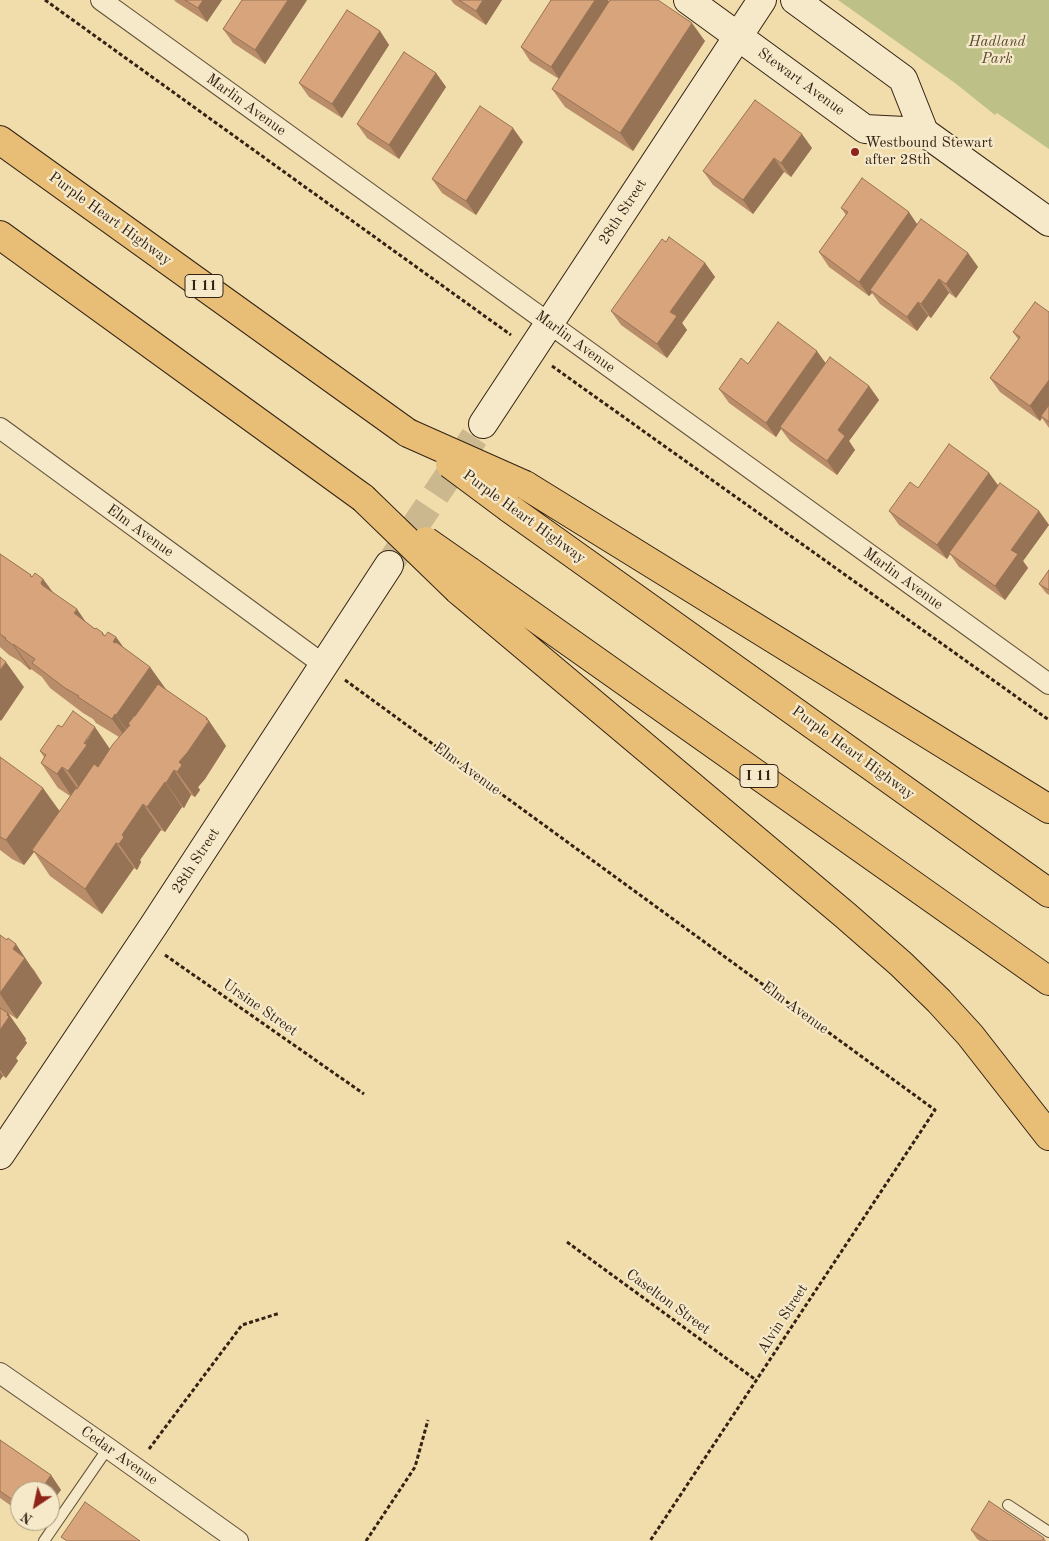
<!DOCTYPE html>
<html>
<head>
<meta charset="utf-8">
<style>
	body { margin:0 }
	#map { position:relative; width:1049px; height:1541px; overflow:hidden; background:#f1ddac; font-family:"Old Standard TT",serif }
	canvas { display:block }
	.north { position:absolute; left:10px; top:1481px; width:50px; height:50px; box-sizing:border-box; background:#f6e9c9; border:1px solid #a89981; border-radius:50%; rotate:214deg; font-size:14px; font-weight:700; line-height:20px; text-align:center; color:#342214 }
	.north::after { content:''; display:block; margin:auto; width:18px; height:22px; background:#8f2418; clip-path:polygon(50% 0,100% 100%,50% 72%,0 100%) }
</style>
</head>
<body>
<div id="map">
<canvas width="1049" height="1541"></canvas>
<div class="north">N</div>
</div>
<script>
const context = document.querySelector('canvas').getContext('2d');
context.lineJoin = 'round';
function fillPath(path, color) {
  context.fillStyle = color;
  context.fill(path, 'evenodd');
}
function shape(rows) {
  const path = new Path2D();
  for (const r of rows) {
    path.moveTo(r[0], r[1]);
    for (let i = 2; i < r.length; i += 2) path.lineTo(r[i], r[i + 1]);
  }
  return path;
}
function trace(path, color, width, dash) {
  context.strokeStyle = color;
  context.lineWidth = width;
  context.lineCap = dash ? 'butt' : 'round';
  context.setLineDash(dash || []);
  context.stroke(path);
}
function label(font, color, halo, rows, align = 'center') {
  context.font = font + ' "Old Standard TT",serif';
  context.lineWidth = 4.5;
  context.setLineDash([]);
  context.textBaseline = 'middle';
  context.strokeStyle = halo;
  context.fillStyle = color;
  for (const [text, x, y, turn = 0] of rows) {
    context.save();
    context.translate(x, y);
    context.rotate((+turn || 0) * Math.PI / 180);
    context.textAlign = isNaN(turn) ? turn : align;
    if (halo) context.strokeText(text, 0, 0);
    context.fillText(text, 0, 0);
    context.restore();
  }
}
fillPath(shape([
	[838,0,1049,0,1049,149,997,113,995,115,955,83]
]), '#bdc087');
trace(shape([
	[389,565,483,424]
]), '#cbb88e', 28, [28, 14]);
const lane = shape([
	[1008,1505,1049,1532],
	[44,1541,108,1448]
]);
const street = shape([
	[101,0,1049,684],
	[0,428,324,665],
	[0,1373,108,1448,238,1541]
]);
const secondary = shape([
	[688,0,865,129,924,132],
	[795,0,903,79,924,132,1049,222],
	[483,424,762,0],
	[0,1155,154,925,389,565]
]);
const highway = shape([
	[0,140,408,433],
	[0,235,363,498],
	[525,485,1049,809],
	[509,508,1049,893],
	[469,571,1049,981],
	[458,590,845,915,901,964,939,1001,970,1035,1049,1136]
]);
trace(lane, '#63513a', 12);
trace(street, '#63513a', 22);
trace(secondary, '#342214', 30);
trace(highway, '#342214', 30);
trace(shape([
	[45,0,511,335],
	[552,366,1049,720],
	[345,680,935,1110,650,1541],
	[165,955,364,1094],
	[567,1242,756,1380],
	[149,1449,242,1325,280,1313],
	[366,1541,415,1467,428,1420]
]), '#342214', 3, [4, 2.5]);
trace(lane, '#f6e9c9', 10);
trace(street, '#f6e9c9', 20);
trace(secondary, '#f6e9c9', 28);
trace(highway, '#e8be76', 28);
const highwayBridge = shape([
	[408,433,525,485],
	[450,464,509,508],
	[363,498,458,590],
	[426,541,469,571]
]);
trace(highwayBridge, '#342214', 30, []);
trace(highwayBridge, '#e8be76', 28);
fillPath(shape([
	[174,0,222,0,207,22,176,2],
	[242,0,307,0,265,64,233,43,223,29],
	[451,0,502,0,486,25,454,4],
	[609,1,705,41,633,151,565,107,552,89,559,79,530,61,521,47],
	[380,31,389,45,342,118,309,97,299,83],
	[436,73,446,87,399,159,367,138,357,124],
	[523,142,476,215,442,193,432,179],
	[812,148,791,177,784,172,753,214,713,185,703,171],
	[841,208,918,224,968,253,978,267,956,298,949,293,931,318,928,316,917,331,880,304,872,293,869,296,829,267,819,252,846,215],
	[705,263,715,277,682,323,687,330,667,358,621,325,611,311],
	[1049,312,1049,428,1042,418,1040,421,1000,392,990,378,1018,339,1013,332],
	[826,363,869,386,879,400,849,441,855,450,837,475,790,441,781,429,776,437,729,403,719,389,748,364],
	[989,473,998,485,1039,511,1049,525,1023,561,1028,568,1005,600,959,567,950,554,947,559,899,525,889,511,918,488],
	[0,554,31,575,32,577,43,579,53,592,86,622,95,629,103,633,105,636,116,637,123,647,150,667,166,690,207,718,226,746,205,779,198,787,200,790,195,797,191,795,184,808,182,807,165,832,161,830,140,860,141,862,137,870,134,868,102,914,50,876,34,852,24,865,12,859,0,850,0,757,60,811,70,796,58,788,41,763,44,757,40,751,62,727,110,749,119,737,96,723,93,719,83,713,50,688,42,677,31,669,30,670,23,664,21,662,9,655,0,647],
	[1049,570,1049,595,1046,593,1039,584],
	[0,935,34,970,42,983,17,1019,0,1008],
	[0,1008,8,1013,26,1039,25,1040,27,1043,16,1058,18,1061,6,1078,3,1076,0,1080],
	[0,1440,51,1475,61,1490,20,1491,20,1512,0,1498],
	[971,1530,1044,1538,1046,1541,980,1541,977,1539]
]), '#ba8d6a');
fillPath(shape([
	[203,0,222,0,207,22,198,8],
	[288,0,307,0,265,64,255,50],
	[483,0,502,0,486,25,476,11],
	[595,0,608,0,611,4,561,81,551,67],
	[692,23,705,41,633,151,620,133],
	[380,31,389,45,342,118,332,104],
	[436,73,446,87,399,159,389,145],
	[513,128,523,142,476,215,466,201],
	[802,134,812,148,791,177,781,163],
	[774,158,784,172,753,214,743,200],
	[909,212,919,227,870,290,872,293,869,296,859,282],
	[968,253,978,267,956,298,946,284],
	[705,263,715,277,682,323,687,330,667,358,657,344,670,312],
	[939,279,949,293,931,318,921,304],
	[918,302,928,316,917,331,907,317],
	[817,351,827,365,780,427,781,429,776,437,766,423],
	[1049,380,1049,408,1041,416,1042,418,1040,421,1030,406],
	[869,386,879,400,849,441,855,450,837,475,827,461,838,430],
	[989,473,999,487,949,553,950,554,947,559,937,545],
	[1039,511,1049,525,1023,561,1028,568,1005,600,995,586,1011,550],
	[43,579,61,604,41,583],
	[77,609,94,634,74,613],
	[116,637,134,662,113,642],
	[13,644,31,669,30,670,13,645],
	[6,662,24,687,1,721,0,720,0,670],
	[150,667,168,692,134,740,116,715],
	[115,714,133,740,130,744,112,719],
	[207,718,226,746,205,779,198,787,200,790,195,797,177,772,179,762],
	[95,727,112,752,85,796,68,771],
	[62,767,80,792,74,800,57,774],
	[174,770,191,795,184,808,166,783],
	[165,782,182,807,165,832,147,807],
	[43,788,61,813,32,850,34,852,24,865,6,840],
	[143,804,161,830,140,860,141,862,137,870,119,844,122,835],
	[116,843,134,868,102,914,85,889],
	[16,944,42,983,17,1019,0,994,13,949],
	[8,1013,26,1039,25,1040,27,1043,16,1058,18,1061,6,1078,0,1070,0,1030],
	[0,1072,3,1076,0,1080],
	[51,1475,61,1490,50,1505,50,1491,40,1491]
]), '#977356');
const building = shape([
	[185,0,203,0,198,8,185,0],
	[242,0,288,0,255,50,223,29,242,0],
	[459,0,483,0,476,11,459,0],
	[551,0,595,0,551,67,521,47,551,0],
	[610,0,658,0,692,23,620,133,552,89,610,0],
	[347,10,380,31,332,104,299,83,347,10],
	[404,52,436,73,389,145,357,124,404,52],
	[755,100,802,134,781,163,774,158,743,200,703,171,755,100],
	[480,106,513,128,466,201,432,179,480,106],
	[862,178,909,212,859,282,819,252,848,212,841,208,862,178],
	[921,219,968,253,946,284,939,279,921,304,918,302,907,317,870,290,921,219],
	[669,237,705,263,670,312,677,316,657,344,611,311,662,239,666,242,669,237],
	[1035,302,1049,312,1049,380,1030,406,990,378,1020,337,1013,332,1035,302],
	[778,322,817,351,766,423,719,389,741,358,748,364,778,322],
	[830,357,869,386,838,430,845,436,827,461,780,427,830,357],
	[1049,405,1049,422,1041,416,1049,405],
	[949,444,989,473,937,545,889,511,910,482,918,488,949,444],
	[1000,483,1039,511,1011,550,1018,554,995,586,949,553,1000,483],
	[0,554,31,575,30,576,32,577,35,573,43,579,41,583,42,585,77,609,74,613,95,629,96,628,103,633,102,634,105,636,108,632,116,637,113,642,116,643,116,642,150,667,116,715,115,714,112,719,78,697,79,696,65,688,32,663,35,659,13,644,13,645,5,639,6,638,0,634,0,554],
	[1049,570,1049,590,1039,584,1049,570],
	[0,657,6,662,0,670,0,657],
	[158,684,207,718,206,719,209,721,187,753,179,762,182,765,177,772,174,770,166,783,165,782,147,807,143,804,122,835,124,837,119,844,116,843,85,889,32,850,76,788,77,789,94,764,98,767,113,744,130,725,128,724,134,716,135,716,158,684],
	[73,711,95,727,84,743,87,745,68,771,62,767,57,774,41,763,46,755,40,751,58,725,62,727,73,711],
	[0,757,43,788,6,840,0,837,0,757],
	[0,935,7,940,8,938,16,944,13,949,25,958,0,993,0,935],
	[0,1008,8,1013,7,1015,9,1017,0,1030,0,1008],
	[0,1440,51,1475,40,1491,20,1491,20,1505,0,1491,0,1440],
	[989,1501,1044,1538,1042,1541,988,1541,971,1530,989,1501],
	[85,1502,140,1541,67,1541,61,1537,85,1502]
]);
fillPath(building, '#d8a47b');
trace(building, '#977356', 1);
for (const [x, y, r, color] of [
	[855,152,5,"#8f2418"]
]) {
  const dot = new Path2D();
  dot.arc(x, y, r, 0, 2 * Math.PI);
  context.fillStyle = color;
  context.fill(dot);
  trace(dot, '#f6e9c9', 2);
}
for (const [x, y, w] of [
	[204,286,38],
	[759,776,38]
]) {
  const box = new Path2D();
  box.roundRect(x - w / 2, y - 11.5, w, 23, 4);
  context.fillStyle = '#f6e9c9';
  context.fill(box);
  trace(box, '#342214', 1);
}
label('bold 14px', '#342214', null, [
	["I 11",204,286],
	["I 11",759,776]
]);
label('italic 15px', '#564a31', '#f6e9c9', [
	["Hadland",997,42],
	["Park",997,59]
]);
label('15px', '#342214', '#f6e9c9', [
	["Stewart Avenue",801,82,36],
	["Marlin Avenue",246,105,36],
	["28th Street",623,212,-57],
	["Purple Heart Highway",110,219,36],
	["Marlin Avenue",575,342,36],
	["Purple Heart Highway",524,517,36],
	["Elm Avenue",140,531,36],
	["Marlin Avenue",903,579,36],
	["Purple Heart Highway",853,753,36],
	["Elm Avenue",467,769,36],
	["28th Street",196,861,-57],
	["Ursine Street",260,1008,35],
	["Elm Avenue",795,1008,36],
	["Caselton Street",668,1302,36],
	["Alvin Street",783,1319,-57],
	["Cedar Avenue",119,1456,35]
]);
label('15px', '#342214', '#f6e9c9', [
	["Westbound Stewart",865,143],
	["after 28th",865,160]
], 'left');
</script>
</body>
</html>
